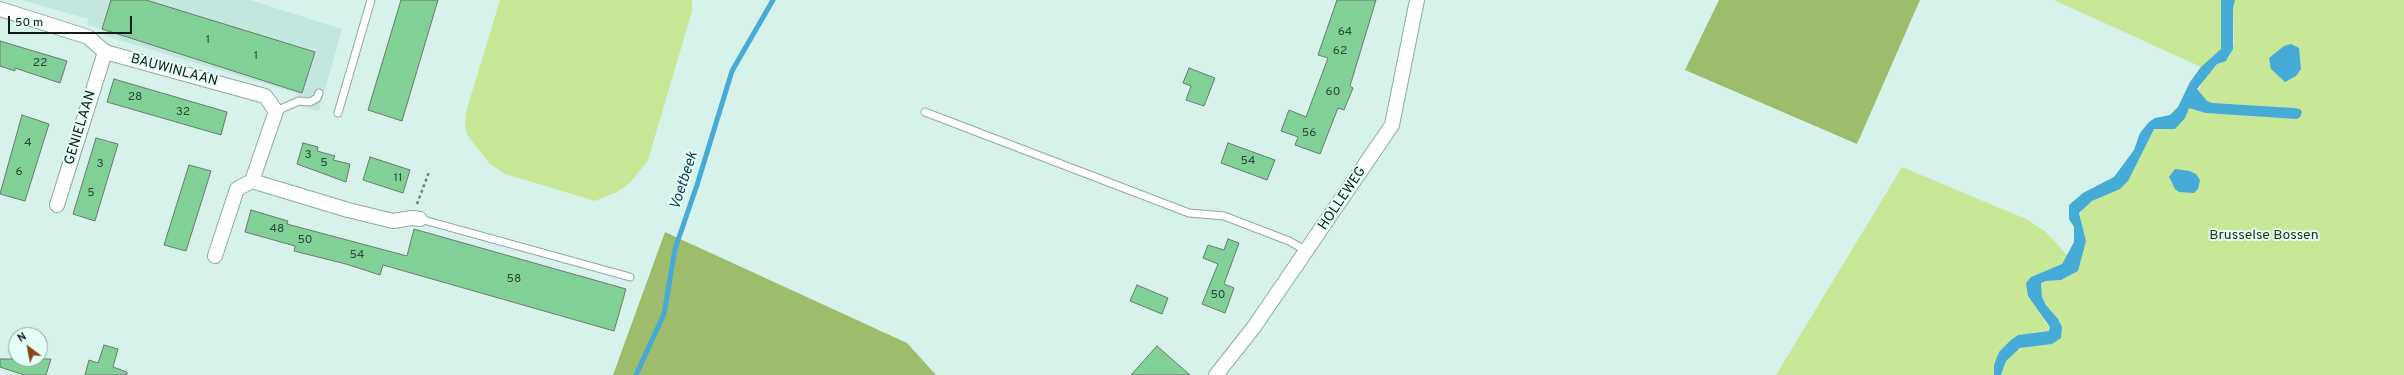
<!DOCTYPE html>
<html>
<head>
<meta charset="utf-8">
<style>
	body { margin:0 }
	#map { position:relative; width:2404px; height:375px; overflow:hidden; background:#d7f2eb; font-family:Overpass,sans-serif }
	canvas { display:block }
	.north { position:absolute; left:8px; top:327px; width:40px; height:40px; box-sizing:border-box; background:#e4fff8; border:1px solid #90a49f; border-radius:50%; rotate:328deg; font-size:11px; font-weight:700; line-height:16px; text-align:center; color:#111b19 }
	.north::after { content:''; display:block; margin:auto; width:14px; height:18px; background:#87421a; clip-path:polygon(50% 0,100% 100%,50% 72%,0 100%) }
	.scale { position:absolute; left:8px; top:16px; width:124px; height:18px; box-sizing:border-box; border:2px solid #111b19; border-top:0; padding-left:5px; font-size:12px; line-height:14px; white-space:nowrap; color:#111b19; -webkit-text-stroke:3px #e4fff8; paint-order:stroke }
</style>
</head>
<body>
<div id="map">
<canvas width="2404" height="375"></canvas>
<div class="north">N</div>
<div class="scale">50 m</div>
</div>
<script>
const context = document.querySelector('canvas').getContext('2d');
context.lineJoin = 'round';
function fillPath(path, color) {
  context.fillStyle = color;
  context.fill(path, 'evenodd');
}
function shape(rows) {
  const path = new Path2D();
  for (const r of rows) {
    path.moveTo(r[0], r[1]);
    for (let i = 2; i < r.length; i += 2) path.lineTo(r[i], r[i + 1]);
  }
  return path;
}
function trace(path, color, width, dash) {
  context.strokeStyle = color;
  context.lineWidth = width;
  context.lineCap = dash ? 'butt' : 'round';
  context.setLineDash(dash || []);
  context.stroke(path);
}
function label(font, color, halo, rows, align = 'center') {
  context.font = font + ' Overpass,sans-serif';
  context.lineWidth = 4;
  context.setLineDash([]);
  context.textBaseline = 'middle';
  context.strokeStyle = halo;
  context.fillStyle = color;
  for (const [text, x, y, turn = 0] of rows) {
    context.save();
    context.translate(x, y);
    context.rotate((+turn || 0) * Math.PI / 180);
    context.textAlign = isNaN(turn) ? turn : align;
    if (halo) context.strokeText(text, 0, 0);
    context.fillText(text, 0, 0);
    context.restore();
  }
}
fillPath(shape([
	[21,0,250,0,342,29,319,111,302,107,296,93,105,36,100,29,87,25,88,19]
]), '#c3e7de');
fillPath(shape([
	[500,0,692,0,692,11,648,160,631,182,617,192,595,201,505,174,490,164,467,135,465,125,466,112],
	[2054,0,2221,0,2221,49,2201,67],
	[2235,0,2404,0,2404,375,2001,375,2006,361,2016,351,2025,347,2052,344,2062,327,2058,319,2046,305,2042,297,2041,283,2046,281,2061,280,2078,271,2085,244,2080,220,2081,210,2092,201,2123,186,2136,165,2151,132,2189,108,2204,80,2217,64,2226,61,2230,56,2234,42,2233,8],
	[1902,167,2026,219,2046,232,2067,255,2062,264,2031,277,2045,322,2050,327,2049,331,2031,333,1994,365,1994,375,1776,375]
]), '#c8e897');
fillPath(shape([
	[1719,0,1920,0,1857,144,1685,70],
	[665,232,907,343,936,375,613,375]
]), '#9ebd6c');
fillPath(shape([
	[2221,0,2235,0,2233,8,2233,49,2226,61,2217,64,2197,89,2207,101,2212,103,2294,108,2300,109,2302,112,2300,117,2297,119,2206,113,2189,108,2185,118,2175,129,2154,129,2128,181,2120,189,2092,201,2079,213,2086,241,2078,271,2061,280,2046,281,2041,283,2042,297,2046,305,2058,319,2062,327,2061,338,2052,344,2020,348,2006,361,2001,375,1994,375,1994,365,1999,352,2011,340,2018,335,2049,331,2050,327,2028,296,2026,283,2031,277,2062,264,2067,255,2074,242,2074,227,2069,219,2069,205,2083,193,2114,177,2134,150,2140,133,2149,122,2155,118,2170,115,2178,107,2190,82,2201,67,2221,49],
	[2291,44,2299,48,2301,69,2296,76,2285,82,2271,69,2269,58,2284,46],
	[2175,169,2190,171,2196,174,2200,180,2198,189,2194,193,2179,192,2175,189,2169,177]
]), '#47abd8');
trace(shape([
	[636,375,664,314,675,249,697,185,732,71,773,0]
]), '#47abd8', 5);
const building = shape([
	[111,0,146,0,315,52,302,93,102,29,111,0],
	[401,0,438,0,402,121,368,110,401,0],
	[1337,0,1376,0,1350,86,1353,88,1344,110,1338,108,1320,154,1295,145,1298,137,1281,131,1289,110,1306,117,1328,58,1318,55,1337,0],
	[0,41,67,61,60,83,15,68,15,71,0,66,0,41],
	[1189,68,1215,78,1204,106,1186,100,1191,86,1183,83,1189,68],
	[114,79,227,112,221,135,107,102,114,79],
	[22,115,49,124,25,201,0,194,22,115],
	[96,138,118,144,95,221,73,214,96,138],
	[303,143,318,147,317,151,335,156,333,160,350,164,346,182,297,164,303,143],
	[1228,143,1275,160,1267,180,1221,163,1228,143],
	[370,157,410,170,403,193,363,180,370,157],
	[189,165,211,171,186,251,164,245,189,165],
	[251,210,288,221,287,224,407,256,414,229,626,289,614,331,383,265,380,275,346,264,294,251,295,246,245,232,251,210],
	[1228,239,1239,243,1224,284,1234,288,1225,313,1202,304,1218,264,1203,258,1208,245,1224,250,1228,239],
	[1137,285,1168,298,1162,314,1130,301,1137,285],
	[104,345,118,349,113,367,127,372,127,375,85,375,89,360,98,363,104,345],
	[1157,346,1190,375,1131,375,1157,346],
	[0,359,51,359,46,375,24,375,0,367,0,359]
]);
fillPath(building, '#80d097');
trace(building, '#6a7b6e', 1);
const lane = shape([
	[276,111,299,101,310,102,317,98,319,93],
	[925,112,1189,213,1224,216,1289,241,1307,251],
	[338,113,371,0],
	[420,219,630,277]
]);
const street = shape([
	[0,9,88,37,105,52,265,96,276,111,252,181,348,210,393,221,412,218,420,219],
	[57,205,105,52],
	[215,256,237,189,252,181],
	[1216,375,1254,327,1392,125,1417,0]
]);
trace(lane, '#90a9a3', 9);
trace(street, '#90a9a3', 16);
trace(shape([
	[417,204,429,172]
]), '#70827e', 2.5, [3, 3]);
trace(lane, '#fff', 7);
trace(street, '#fff', 14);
label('12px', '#2d4838', null, [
	["64",1345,33],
	["1",208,41],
	["62",1340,52],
	["1",256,57],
	["22",40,64],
	["60",1333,93],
	["28",135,98],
	["32",183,113],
	["56",1309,134],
	["4",28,144],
	["3",308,156],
	["54",1248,162],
	["5",324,164],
	["3",100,165],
	["6",19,173],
	["11",398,179],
	["5",91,194],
	["48",277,230],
	["50",305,241],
	["54",357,256],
	["58",514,280],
	["50",1218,296]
]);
label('14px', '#111b19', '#e4fff8', [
	["BAUWINLAAN",174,71,15],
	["GENIELAAN",81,128,-73],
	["HOLLEWEG",1343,199,-56]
]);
label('14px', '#263210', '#e4fff8', [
	["Brusselse Bossen",2264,236]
]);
label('italic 15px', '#123d50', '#e4fff8', [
	["Voetbeek",685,181,-72]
]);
</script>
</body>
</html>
